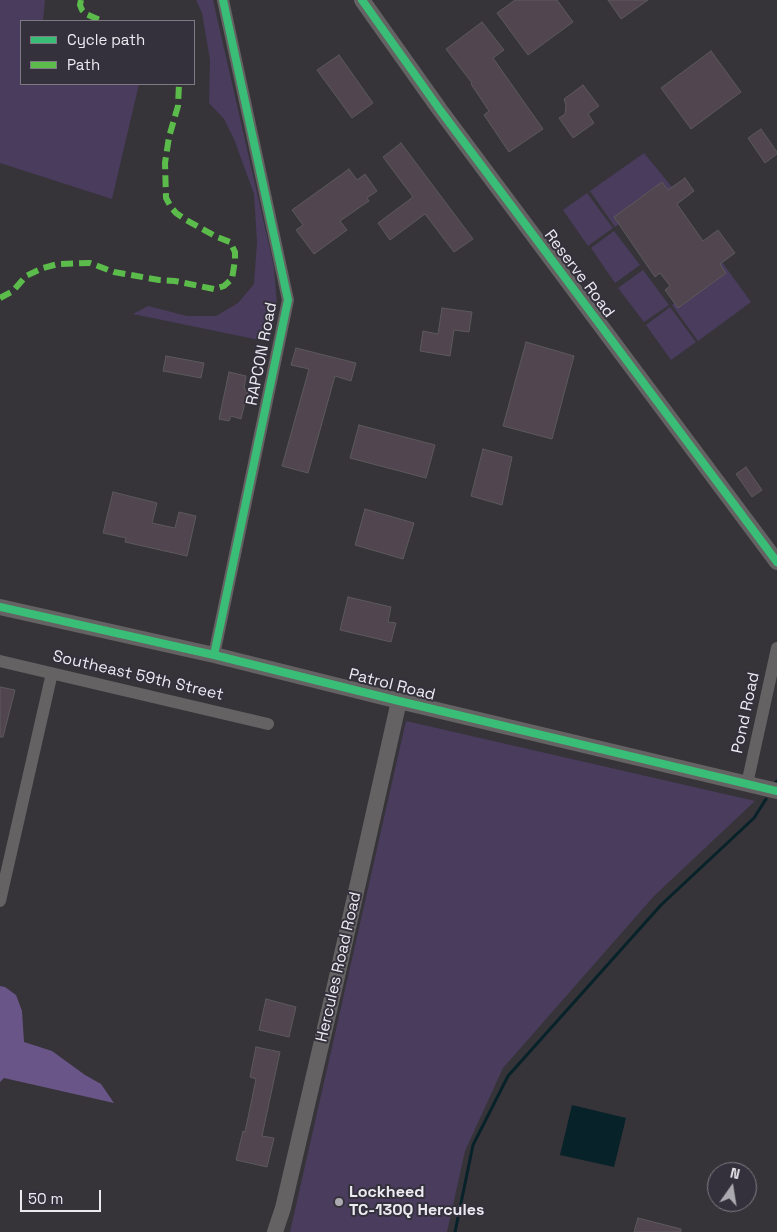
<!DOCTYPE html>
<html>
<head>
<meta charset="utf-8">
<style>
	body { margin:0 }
	#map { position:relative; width:777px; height:1232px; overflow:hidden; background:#363439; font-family:"Space Grotesk",sans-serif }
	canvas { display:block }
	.legend { position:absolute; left:20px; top:20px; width:175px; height:65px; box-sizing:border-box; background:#35313c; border:1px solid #7e7b84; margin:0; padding:6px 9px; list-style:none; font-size:15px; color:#eceaf1 }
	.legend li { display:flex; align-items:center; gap:10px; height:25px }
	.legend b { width:25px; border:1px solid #7e7b84 }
	.north { position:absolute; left:707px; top:1162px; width:50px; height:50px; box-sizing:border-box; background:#35313c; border:1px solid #7e7b84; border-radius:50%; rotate:13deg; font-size:14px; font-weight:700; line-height:20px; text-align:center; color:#eceaf1 }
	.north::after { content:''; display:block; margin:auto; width:18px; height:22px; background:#acaab1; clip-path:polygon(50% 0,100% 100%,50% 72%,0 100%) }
	.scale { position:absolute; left:20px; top:1190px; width:81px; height:22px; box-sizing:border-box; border:2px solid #eceaf1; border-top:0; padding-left:6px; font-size:15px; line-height:18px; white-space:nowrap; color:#eceaf1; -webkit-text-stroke:4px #35313c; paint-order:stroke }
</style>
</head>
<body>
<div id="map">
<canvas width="777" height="1232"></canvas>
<ul class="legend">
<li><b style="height:6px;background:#3abd76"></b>Cycle path</li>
<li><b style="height:6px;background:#5cbc4b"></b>Path</li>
</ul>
<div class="north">N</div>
<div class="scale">50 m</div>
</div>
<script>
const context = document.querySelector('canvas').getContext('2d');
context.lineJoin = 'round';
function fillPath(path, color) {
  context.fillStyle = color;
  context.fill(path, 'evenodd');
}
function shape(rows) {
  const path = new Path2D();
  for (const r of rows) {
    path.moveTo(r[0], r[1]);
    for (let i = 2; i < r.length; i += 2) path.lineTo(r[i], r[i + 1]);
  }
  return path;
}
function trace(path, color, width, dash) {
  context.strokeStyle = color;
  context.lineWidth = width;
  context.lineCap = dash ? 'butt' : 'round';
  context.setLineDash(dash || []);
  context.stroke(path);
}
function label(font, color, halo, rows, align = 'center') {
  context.font = font + ' "Space Grotesk",sans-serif';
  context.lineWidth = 4;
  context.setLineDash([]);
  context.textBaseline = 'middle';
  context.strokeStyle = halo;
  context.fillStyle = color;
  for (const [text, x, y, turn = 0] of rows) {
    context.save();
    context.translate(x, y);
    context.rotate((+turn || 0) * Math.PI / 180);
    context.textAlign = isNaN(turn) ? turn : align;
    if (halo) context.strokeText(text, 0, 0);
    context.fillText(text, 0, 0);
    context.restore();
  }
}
fillPath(shape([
	[0,0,45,0,43,21,21,21,21,84,139,84,112,199,0,163],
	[196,0,213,0,274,267,277,306,269,342,133,314,148,306,187,316,216,316,238,303,254,284,257,242,254,194,234,139,224,119,209,103,210,60,202,13],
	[644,153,672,187,668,190,662,182,614,217,619,224,615,227,590,191],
	[587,193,613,228,588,246,563,210],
	[614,231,640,265,615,283,591,248],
	[722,262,751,302,698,341,672,305,675,303,678,307,726,273,720,264],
	[643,270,669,305,644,322,618,288],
	[670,307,696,342,671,360,646,325],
	[406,721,755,801,654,896,503,1068,465,1151,447,1232,290,1232]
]), '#493c5d');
fillPath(shape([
	[0,986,5,987,16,995,22,1011,24,1042,52,1051,85,1075,101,1084,114,1103,4,1078,0,1082]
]), '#6a5589');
fillPath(shape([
	[572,1105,626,1118,614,1167,560,1155]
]), '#072229');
trace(shape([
	[776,782,777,781],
	[455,1232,473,1145,508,1076,661,905,754,818,766,799]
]), '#072229', 3);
const building = shape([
	[515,0,557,0,573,22,528,55,497,13,515,0],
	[608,0,648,0,621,19,608,0],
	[482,22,504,50,493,58,543,129,509,152,484,115,489,111,471,84,472,83,446,49,482,22],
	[711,51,741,92,691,129,661,88,711,51],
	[339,55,373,103,352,118,317,70,339,55],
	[583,85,599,106,588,114,594,123,573,138,559,118,565,114,566,105,564,99,583,85],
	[761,129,777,152,777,154,765,163,748,138,761,129],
	[401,143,473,239,454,252,425,214,390,240,378,223,413,197,383,157,401,143],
	[349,169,357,180,365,174,377,191,367,198,369,201,340,221,347,230,314,254,296,230,303,225,292,210,349,169],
	[685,178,694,191,677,204,703,241,718,230,735,253,720,264,726,273,678,308,665,290,670,286,660,273,655,277,614,217,662,182,668,190,685,178],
	[442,308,472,312,469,332,454,330,450,356,420,351,423,331,438,334,442,308],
	[526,342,574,356,552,439,503,426,526,342],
	[296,348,356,363,351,381,335,376,308,473,282,466,309,369,291,365,296,348],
	[166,356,204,363,201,378,163,371,166,356],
	[229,372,246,376,244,389,248,390,241,419,231,416,229,421,219,419,229,372],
	[359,425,435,445,426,478,350,458,359,425],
	[483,449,512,457,502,505,471,496,483,449],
	[746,467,762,490,752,497,736,474,746,467],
	[113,492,157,503,152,523,175,528,179,512,196,516,187,556,125,542,126,538,103,533,113,492],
	[365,509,414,523,403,559,355,545,365,509],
	[348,597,391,607,388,622,396,623,391,642,340,630,348,597],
	[0,687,15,690,3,737,0,737,0,687],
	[266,999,296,1007,289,1037,259,1030,266,999],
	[256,1047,280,1052,262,1136,274,1138,267,1167,236,1160,243,1131,245,1132,256,1079,250,1077,256,1047],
	[638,1218,681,1229,681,1232,634,1232,638,1218]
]);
fillPath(building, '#51464f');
trace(building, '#5c595d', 1);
trace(shape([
	[214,655,288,300,223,0],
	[0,661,268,724],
	[747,784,777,648],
	[0,901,52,673]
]), '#646262', 12);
trace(shape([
	[362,0,440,110,777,562],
	[0,607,214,655,399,701,777,791],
	[275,1232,283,1208,336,981,399,701]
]), '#646262', 16);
trace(shape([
	[81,0,80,5,82,10,86,14,102,21],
	[0,298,13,291,26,276,43,268,58,264,90,263,114,272,159,280,175,281,214,289,224,286,232,279,235,260,235,252,230,242,217,237,186,220,176,213,171,207,166,198,165,163,169,137,178,106,179,84]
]), '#5cbc4b', 6, [12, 6]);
trace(shape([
	[362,0,440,110,777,562],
	[0,607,214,655,399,701,777,791],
	[214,655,288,300,223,0]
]), '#3abd76', 8);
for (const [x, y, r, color] of [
	[339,1202,5,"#acaab1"]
]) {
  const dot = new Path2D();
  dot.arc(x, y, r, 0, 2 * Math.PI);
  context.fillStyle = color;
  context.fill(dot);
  trace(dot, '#35313c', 2);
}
label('16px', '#eceaf1', '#35313c', [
	["Reserve Road",579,274,53],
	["RAPCON Road",262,354,-79],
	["Southeast 59th Street",138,676,13],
	["Patrol Road",392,685,14],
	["Pond Road",746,713,-78],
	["Hercules Road Road",339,967,-77]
]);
label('bold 16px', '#eceaf1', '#35313c', [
	["Lockheed",349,1193],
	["TC-130Q Hercules",349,1211]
], 'left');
</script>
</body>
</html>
